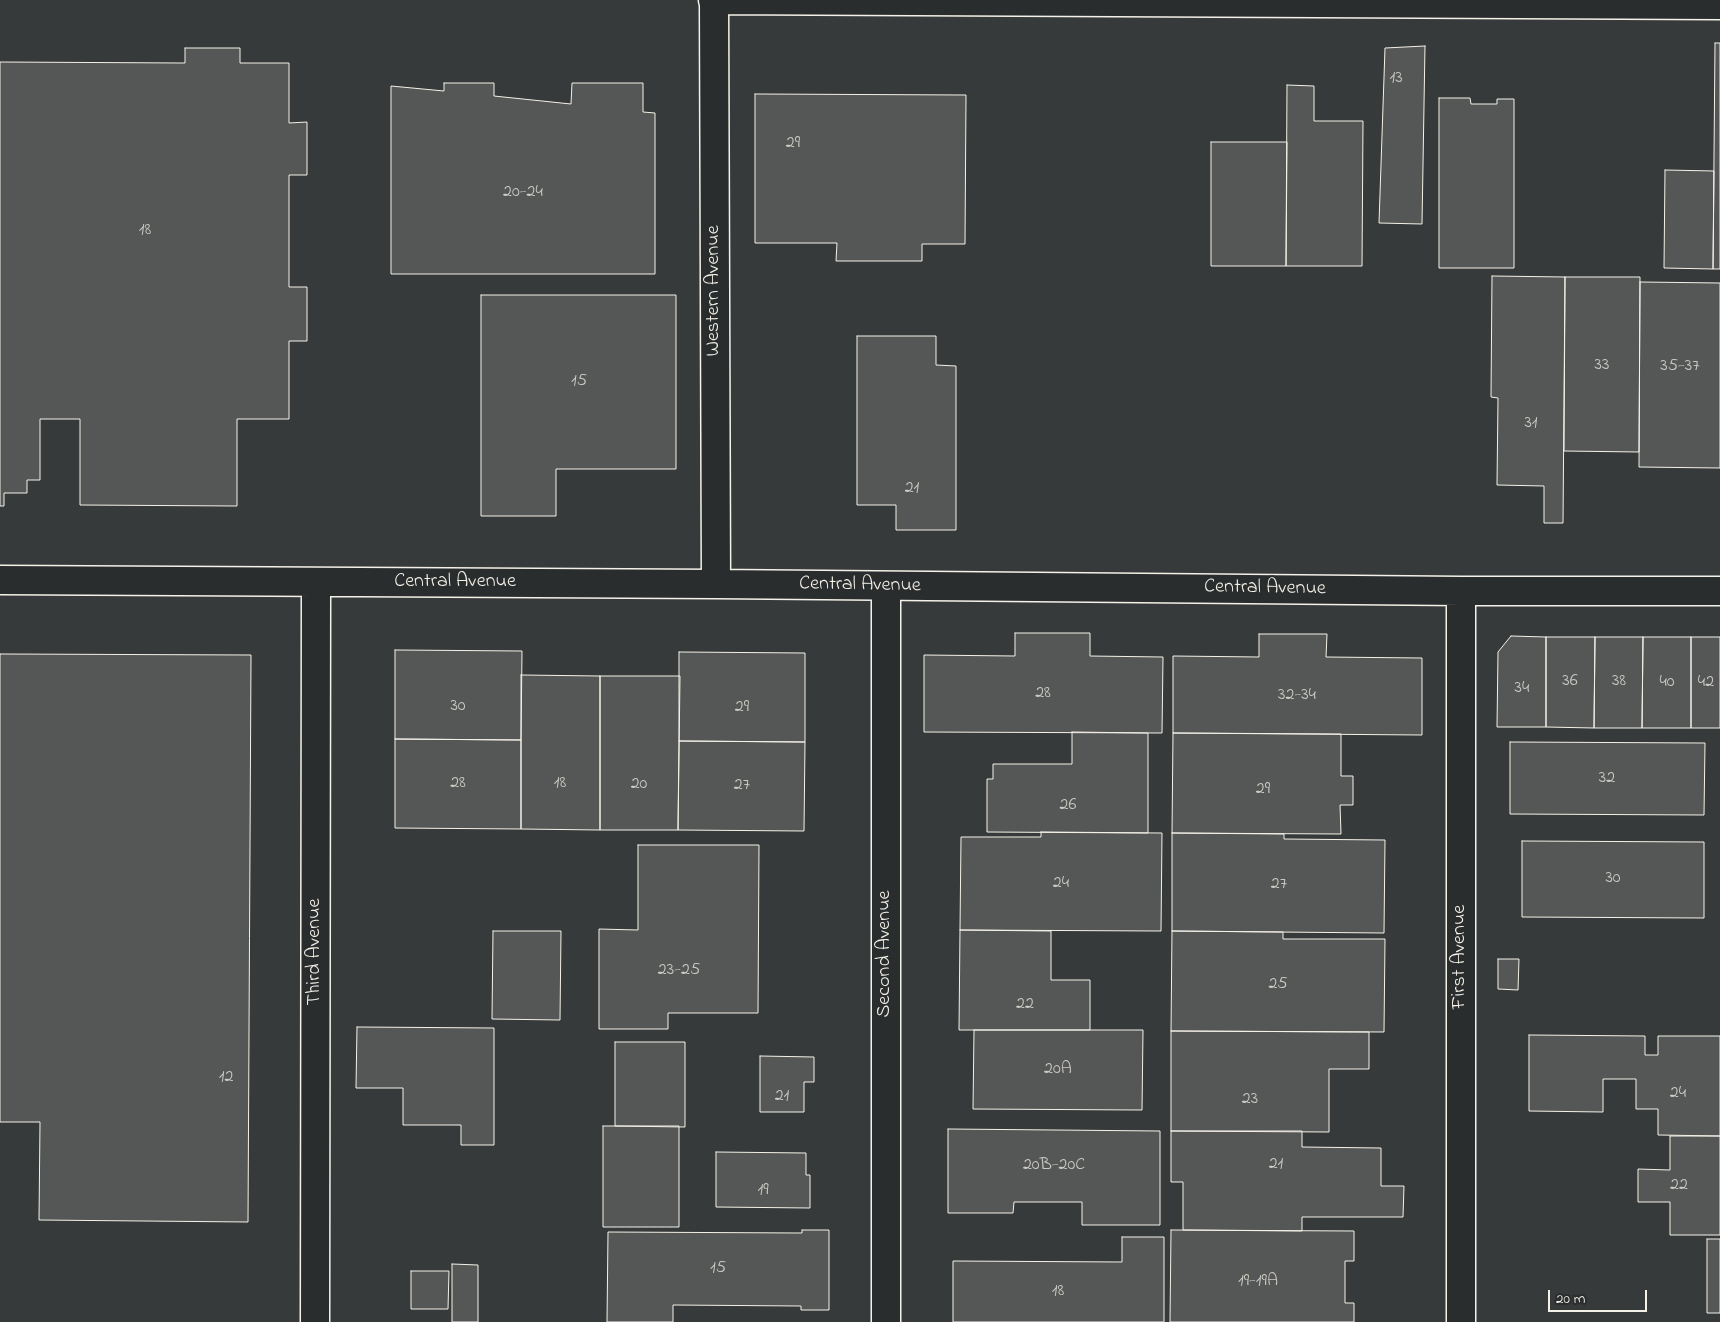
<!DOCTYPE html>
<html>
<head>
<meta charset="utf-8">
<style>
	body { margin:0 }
	#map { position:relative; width:1720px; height:1322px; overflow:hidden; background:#2a2d2e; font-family:"Indie Flower",sans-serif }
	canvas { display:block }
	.scale { position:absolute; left:1548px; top:1290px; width:99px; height:22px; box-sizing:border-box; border:2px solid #f4f1e8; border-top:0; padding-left:6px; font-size:15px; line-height:18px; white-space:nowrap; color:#f4f1e8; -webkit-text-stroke:4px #2a2d2e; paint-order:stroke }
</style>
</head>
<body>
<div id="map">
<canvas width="1720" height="1322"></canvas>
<div class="scale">20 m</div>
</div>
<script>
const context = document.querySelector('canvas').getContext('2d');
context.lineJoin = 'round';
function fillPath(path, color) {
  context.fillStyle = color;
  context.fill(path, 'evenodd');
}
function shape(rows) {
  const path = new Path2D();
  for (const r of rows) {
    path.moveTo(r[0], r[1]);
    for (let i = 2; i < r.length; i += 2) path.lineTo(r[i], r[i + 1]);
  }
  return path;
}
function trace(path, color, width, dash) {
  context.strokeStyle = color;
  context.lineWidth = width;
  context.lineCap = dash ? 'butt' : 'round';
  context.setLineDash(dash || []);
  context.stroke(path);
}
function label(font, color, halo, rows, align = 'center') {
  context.font = font + ' "Indie Flower",sans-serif';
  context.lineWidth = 4;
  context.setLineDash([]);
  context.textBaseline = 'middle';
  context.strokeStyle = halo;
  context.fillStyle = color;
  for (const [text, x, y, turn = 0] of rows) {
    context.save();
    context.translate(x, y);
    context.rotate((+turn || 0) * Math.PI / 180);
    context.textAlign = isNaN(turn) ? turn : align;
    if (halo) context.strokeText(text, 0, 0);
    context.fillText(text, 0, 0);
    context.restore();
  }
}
fillPath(shape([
	[0,0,1720,0,1720,1322,0,1322]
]), '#373a3a');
const building = shape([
	[1715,43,1720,43,1720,269,1713,269,1715,43],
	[1425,46,1422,224,1379,223,1385,48,1425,46],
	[185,48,240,48,240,63,289,63,289,123,307,122,307,175,289,175,289,287,307,287,307,341,289,341,289,419,237,419,237,506,80,505,80,419,40,419,40,480,27,480,27,493,4,493,4,506,0,506,0,62,185,63,185,48],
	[444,83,494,83,494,96,571,104,572,83,643,83,643,112,655,113,655,274,391,274,391,86,444,91,444,83],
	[1287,85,1314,86,1314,121,1363,121,1362,266,1286,266,1287,85],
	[755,94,966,95,965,244,922,244,922,261,836,261,837,243,755,243,755,94],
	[1439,98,1470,98,1471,104,1497,104,1497,99,1514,99,1514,268,1439,268,1439,98],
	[1211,142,1287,142,1286,266,1211,266,1211,142],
	[1665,170,1714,171,1713,269,1664,268,1665,170],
	[1492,276,1565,277,1563,523,1544,523,1544,486,1497,485,1498,398,1491,397,1492,276],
	[1565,277,1640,277,1639,452,1564,451,1565,277],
	[1640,282,1720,283,1720,468,1639,467,1640,282],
	[481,295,676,295,676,469,556,469,556,516,481,516,481,295],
	[857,336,936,336,936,365,956,366,956,530,896,530,896,505,857,505,857,336],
	[1015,633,1090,633,1090,656,1163,657,1162,733,924,732,924,655,1015,656,1015,633],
	[1259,634,1327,634,1326,657,1422,658,1422,735,1173,733,1173,656,1259,657,1259,634],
	[1511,636,1546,637,1546,727,1497,727,1498,652,1511,636],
	[1546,637,1595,637,1594,728,1546,727,1546,637],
	[1595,637,1643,637,1642,728,1594,728,1595,637],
	[1643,637,1691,637,1691,728,1642,728,1643,637],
	[1691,637,1720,637,1720,728,1691,728,1691,637],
	[395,650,522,651,521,740,395,739,395,650],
	[679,652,805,653,805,742,679,741,679,652],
	[0,654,251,655,248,1222,39,1220,40,1122,0,1122,0,654],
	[521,675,600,676,600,830,521,829,521,675],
	[600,676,680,676,678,830,600,830,600,676],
	[1072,732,1148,733,1148,833,987,832,987,779,993,779,993,764,1072,764,1072,732],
	[1173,733,1341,734,1341,776,1353,776,1353,805,1340,805,1341,834,1172,833,1173,733],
	[395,739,521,740,521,829,395,828,395,739],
	[679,741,805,742,804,831,678,830,679,741],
	[1510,742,1705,743,1704,815,1510,814,1510,742],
	[1041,832,1162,833,1161,931,960,930,961,837,1041,837,1041,832],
	[1172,833,1284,834,1284,839,1385,840,1384,933,1172,931,1172,833],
	[1522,841,1704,842,1704,918,1522,917,1522,841],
	[638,845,759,845,758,1013,668,1013,668,1029,599,1029,599,929,638,930,638,845],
	[960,930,1051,931,1051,980,1090,980,1090,1030,959,1030,960,930],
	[493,931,561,931,560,1020,492,1019,493,931],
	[1172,931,1283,932,1283,939,1385,939,1384,1032,1171,1031,1172,931],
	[1498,959,1519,959,1518,990,1498,989,1498,959],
	[357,1027,494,1028,494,1145,461,1145,461,1125,403,1125,403,1088,356,1088,357,1027],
	[974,1030,1143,1030,1142,1110,973,1109,974,1030],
	[1171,1031,1369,1032,1369,1069,1329,1069,1329,1132,1171,1131,1171,1031],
	[1529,1035,1645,1036,1645,1055,1658,1055,1658,1036,1720,1036,1720,1136,1658,1135,1658,1109,1636,1109,1636,1079,1603,1079,1603,1112,1529,1111,1529,1035],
	[615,1042,685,1042,685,1127,615,1126,615,1042],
	[760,1056,814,1057,814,1082,804,1082,804,1112,760,1112,760,1056],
	[603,1126,679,1126,679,1227,603,1227,603,1126],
	[948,1129,1160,1131,1160,1225,1082,1225,1082,1202,1014,1202,1013,1213,948,1213,948,1129],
	[1171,1131,1302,1131,1302,1147,1381,1148,1381,1186,1404,1186,1403,1217,1302,1217,1302,1231,1183,1230,1183,1182,1171,1182,1171,1131],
	[1670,1136,1720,1136,1720,1235,1670,1235,1670,1202,1638,1202,1638,1169,1670,1170,1670,1136],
	[716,1152,806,1153,806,1175,810,1175,810,1208,716,1207,716,1152],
	[802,1230,829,1230,829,1310,801,1310,801,1306,673,1305,673,1322,607,1322,608,1232,802,1233,802,1230],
	[1171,1230,1354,1231,1354,1261,1345,1261,1345,1303,1354,1303,1354,1322,1170,1322,1171,1230],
	[1122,1237,1164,1237,1164,1322,953,1322,953,1261,1122,1262,1122,1237],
	[1707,1239,1720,1239,1720,1313,1707,1313,1707,1239],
	[452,1264,478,1265,478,1322,452,1322,452,1264],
	[411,1271,449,1271,448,1309,411,1309,411,1271]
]);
fillPath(building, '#555756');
trace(building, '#f4f1e8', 1);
const street = shape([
	[713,0,714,0,716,584],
	[714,0,1720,5],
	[0,580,716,584,1461,591,1720,591],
	[315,1322,316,582],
	[886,1322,886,586],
	[1461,1322,1461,591]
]);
trace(street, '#f4f1e8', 31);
trace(street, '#2a2d2e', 28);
label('18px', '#cccac4', null, [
	["13",1396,79],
	["29",793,144],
	["20-24",523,193],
	["18",145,231],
	["33",1602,366],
	["35-37",1680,367],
	["15",579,382],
	["31",1531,424],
	["21",912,489],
	["36",1570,682],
	["38",1619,682],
	["40",1667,683],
	["42",1706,683],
	["34",1522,689],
	["28",1043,694],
	["32-34",1297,696],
	["30",458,707],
	["29",742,708],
	["32",1607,779],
	["28",458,784],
	["18",560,784],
	["20",639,785],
	["27",742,786],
	["29",1263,790],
	["26",1068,806],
	["30",1613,879],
	["24",1061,884],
	["27",1279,885],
	["23-25",679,971],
	["25",1278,985],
	["22",1025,1005],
	["20A",1058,1070],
	["12",226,1078],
	["24",1678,1094],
	["21",782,1097],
	["23",1250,1100],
	["21",1276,1165],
	["20B-20C",1054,1166],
	["22",1679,1186],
	["19",763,1191],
	["15",718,1269],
	["19-19A",1258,1282],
	["18",1058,1292]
]);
label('20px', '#f4f1e8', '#2a2d2e', [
	["Western Avenue",715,291,-90],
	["Central Avenue",455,583],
	["Central Avenue",860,586,1],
	["Central Avenue",1265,589,1],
	["Third Avenue",316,952,-90],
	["Second Avenue",886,954,-90],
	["First Avenue",1461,957,-90]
]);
</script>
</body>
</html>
